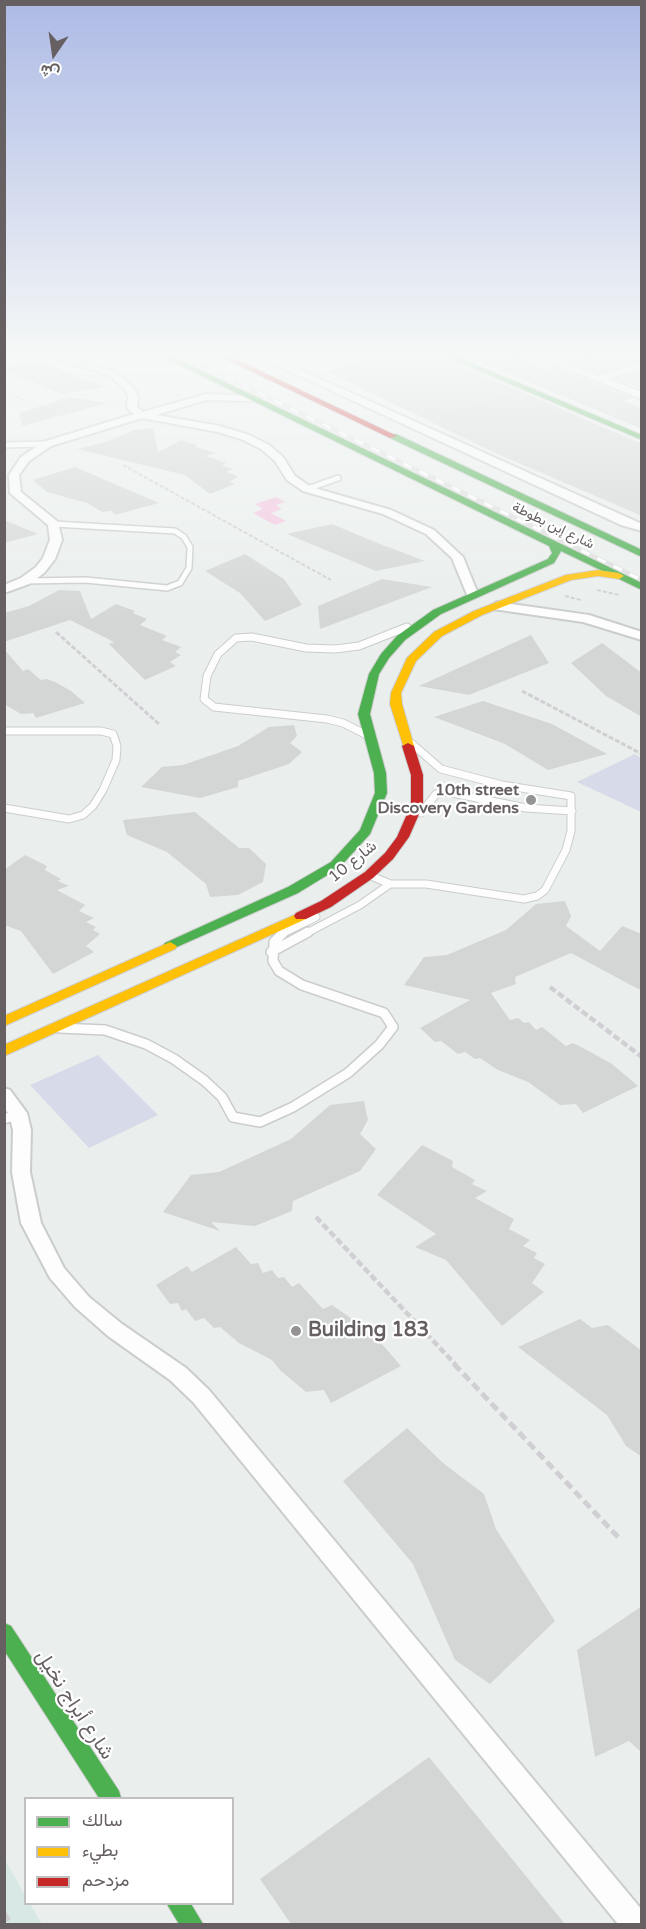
<!DOCTYPE html>
<html>
<head>
<meta charset="utf-8">
<style>
	body { margin:0 }
	#map { position:relative; width:646px; height:1929px; overflow:hidden; background:#eaefed; font-family:"Varela Round",Vazirmatn,sans-serif }
	canvas { display:block }
	.frame { position:absolute; inset:0; border:6px solid #676063; pointer-events:none }
	.legend { position:absolute; left:24px; top:1797px; width:210px; height:108px; box-sizing:border-box; background:#fff; border:2px solid #c2bfc1; margin:0; padding:8px 10px; list-style:none; font-size:18px; color:#676063 }
	.legend li { display:flex; align-items:center; gap:12px; height:30px }
	.legend b { width:30px; border:2px solid #c2bfc1 }
	.north { position:absolute; left:24px; top:24px; width:60px; height:60px; -webkit-text-stroke:4px #fff; paint-order:stroke; rotate:193deg; font-size:16px; font-weight:700; line-height:24px; text-align:center; color:#676063 }
	.north::after { content:''; display:block; margin:auto; width:21px; height:27px; background:#676063; clip-path:polygon(50% 0,100% 100%,50% 72%,0 100%) }
</style>
</head>
<body>
<div id="map">
<canvas width="646" height="1929"></canvas>
<div class="frame"></div>
<ul class="legend">
<li><b style="height:8px;background:#4caf50"></b>سالك</li>
<li><b style="height:8px;background:#ffc107"></b>بطيء</li>
<li><b style="height:8px;background:#c62828"></b>مزدحم</li>
</ul>
<div class="north">ش</div>
</div>
<script>
const context = document.querySelector('canvas').getContext('2d');
context.lineJoin = 'round';
function fillPath(path, color) {
  context.fillStyle = color;
  context.fill(path, 'evenodd');
}
function shape(rows) {
  const path = new Path2D();
  for (const r of rows) {
    path.moveTo(r[0], r[1]);
    for (let i = 2; i < r.length; i += 2) path.lineTo(r[i], r[i + 1]);
  }
  return path;
}
function trace(path, color, width, dash) {
  context.strokeStyle = color;
  context.lineWidth = width;
  context.lineCap = dash ? 'butt' : 'round';
  context.setLineDash(dash || []);
  context.stroke(path);
}
function label(font, color, halo, rows, align = 'center') {
  context.font = font + ' "Varela Round",Vazirmatn,sans-serif';
  context.lineWidth = 4.5;
  context.setLineDash([]);
  context.textBaseline = 'middle';
  context.strokeStyle = halo;
  context.fillStyle = color;
  for (const [text, x, y, turn = 0] of rows) {
    context.save();
    context.translate(x, y);
    context.rotate((+turn || 0) * Math.PI / 180);
    context.textAlign = isNaN(turn) ? turn : align;
    if (halo) context.strokeText(text, 0, 0);
    context.fillText(text, 0, 0);
    context.restore();
  }
}
fillPath(shape([
	[635,754,641,758,641,812,577,782],
	[98,1055,158,1115,89,1148,30,1085]
]), '#d7dae9');
fillPath(shape([
	[4,1858,25,1895,26,1904,30,1904,42,1924,5,1924]
]), '#d8e8e4');
fillPath(shape([
	[276,497,285,502,276,505,282,509,271,513,286,521,275,525,253,513,263,509,255,504]
]), '#f4c4e0');
fillPath(shape([
	[386,353,432,353,642,444,642,516,493,452,326,371],
	[459,353,506,353,546,369,555,367,633,398,624,401,642,408,642,429],
	[602,353,642,353,642,360,599,374,571,362],
	[40,361,71,374,108,387,61,394,4,370,4,367],
	[642,371,642,389,615,379],
	[69,397,108,403,22,426,19,413],
	[153,428,158,452,181,440,197,445,196,447,216,453,206,456,226,463,222,466,233,469,226,472,238,476,230,482,235,484,210,494,185,475,77,449,109,441,134,430],
	[75,467,159,503,115,515,112,511,102,512,87,503,47,492,33,480],
	[4,520,38,534,4,543],
	[332,524,375,542,425,561,376,571,287,534],
	[245,554,284,579,302,605,265,621,240,593,205,571],
	[382,579,432,587,320,629,318,606],
	[59,590,80,591,91,619,116,604,135,611,133,613,147,619,140,625,167,636,162,640,181,647,175,652,181,655,170,662,176,666,145,680,109,644,114,642,70,620,4,642,4,613,29,606],
	[531,635,549,663,469,695,419,686],
	[602,643,642,673,642,717,606,696,571,663],
	[4,649,23,671,28,669,41,680,47,679,55,682,71,691,85,703,36,718,33,713,21,714,4,704],
	[483,701,552,724,607,754,548,770,505,744,434,717],
	[294,725,297,736,290,743,302,752,289,764,238,781,238,787,200,798,141,787,162,767,183,765,238,746,269,727],
	[195,812,239,848,249,848,266,864,263,882,238,895,210,897,206,884,167,852,127,835,123,820],
	[25,855,47,866,45,870,61,879,58,881,69,886,57,890,85,905,79,911,94,918,86,922,96,927,93,930,100,934,86,946,94,952,53,974,21,931,4,925,4,870],
	[565,901,571,916,566,926,600,951,622,926,642,934,642,991,571,953,515,977,516,984,491,993,510,1020,518,1018,524,1023,529,1022,536,1030,542,1027,566,1046,573,1043,585,1049,612,1064,638,1086,583,1113,576,1104,560,1105,528,1082,498,1070,480,1058,475,1059,465,1052,458,1054,441,1041,435,1042,420,1028,470,1000,404,985,424,957,447,955,506,930,536,904],
	[364,1101,368,1120,360,1134,376,1149,360,1171,293,1201,292,1211,255,1226,211,1222,220,1231,163,1212,191,1175,219,1172,291,1139,330,1105],
	[422,1145,453,1161,452,1167,475,1180,472,1184,487,1191,475,1198,514,1219,509,1229,530,1240,523,1246,537,1253,534,1258,545,1264,532,1283,544,1292,502,1326,446,1260,415,1247,436,1234,377,1195],
	[236,1247,251,1264,258,1263,263,1273,272,1270,278,1278,284,1277,292,1287,299,1283,323,1309,332,1305,345,1314,374,1335,401,1366,331,1403,324,1390,306,1392,281,1371,272,1360,239,1343,220,1327,214,1328,204,1318,195,1321,186,1309,182,1311,178,1303,170,1304,156,1285,187,1266,192,1272],
	[580,1319,592,1328,608,1325,642,1351,642,1457,626,1446,607,1415,518,1347],
	[407,1428,443,1463,484,1494,496,1529,555,1621,490,1684,455,1660,413,1564,343,1481],
	[642,1606,642,1753,629,1741,595,1757,577,1650],
	[429,1757,565,1924,291,1924,260,1879]
]), '#d3d6d4');
const laneFar2 = shape([
	[4,445,47,444],
	[307,489,338,478],
	[25,581,86,580,167,588,180,583,189,568,190,547,184,537,175,531,54,524]
]);
const laneFar1 = shape([
	[4,731,101,731,113,734,117,746,116,760,103,790,93,806,83,815,69,819,4,808],
	[367,735,343,723,327,719,214,707,204,699,207,676,218,654,236,638,252,637,306,648,335,649,359,646,407,627],
	[421,813,436,794,447,792,526,808,572,811],
	[369,875,390,884,426,884,524,899,537,896,545,890,566,850,571,831,571,796,502,785,441,769,411,743],
	[281,934,316,917],
	[305,934,360,905,390,884]
]);
const lane = shape([
	[271,952,308,932],
	[59,1028,105,1030,146,1044,174,1059,205,1081,222,1097,233,1117,260,1122,293,1107,348,1073,379,1045,393,1027,384,1013,302,985,279,971,273,961,274,942,284,932],
	[4,1119,18,1114]
]);
const street = shape([
	[40,353,56,353,114,371,132,386,138,396,137,407,143,412,206,394,253,396,253,400,249,401,206,400,156,415,220,426,249,435,269,445,283,457,295,476,311,487,391,510,434,530,463,557,478,594,472,598,468,597,452,558,426,534,383,514,303,491,287,480,275,461,261,449,241,439,218,432,142,418,51,446,29,461,19,475,21,492,58,522,62,540,55,559,44,573,29,584,4,593,4,585,21,578,36,567,43,558,50,540,48,525,10,493,9,475,21,457,43,442,134,414,127,408,128,396,125,389,108,375,40,353],
	[250,353,263,353,642,524,642,531,621,525,250,353],
	[527,353,540,353,599,376,642,362,642,368,608,379,642,392,642,399,527,353],
	[497,602,589,615,642,632,642,640,583,622,493,609,491,606,497,602],
	[4,1088,10,1090,27,1113,31,1130,30,1172,41,1223,64,1268,89,1297,122,1324,186,1368,209,1390,642,1910,642,1924,618,1924,193,1402,170,1380,108,1336,75,1307,50,1278,21,1223,12,1172,13,1130,9,1114,4,1108,4,1088]
]);
const fast = shape([
	[155,353,165,353,642,583,642,590,561,551,554,563,441,614,405,640,389,658,379,674,370,714,386,773,387,793,370,834,339,868,298,893,170,950,163,946,165,943,288,887,331,862,360,830,375,793,374,773,358,714,369,674,381,654,397,636,433,610,548,559,552,553,549,546,155,353],
	[437,353,448,353,642,435,642,440,437,353],
	[390,434,396,434,642,550,642,557,390,438,390,434],
	[4,1623,11,1626,119,1791,121,1798,99,1798,4,1650,4,1623],
	[167,1904,191,1904,203,1924,179,1924,167,1904]
]);
const slow = shape([
	[598,570,619,573,624,576,619,579,598,576,571,580,482,615,442,636,416,661,401,693,402,704,414,746,408,749,404,748,390,704,391,693,407,658,434,632,474,611,566,575,598,570],
	[301,912,306,913,308,916,306,919,4,1056,4,1045,301,912],
	[170,942,177,946,175,949,4,1026,4,1016,170,942]
]);
const jam = shape([
	[213,353,223,353,397,436,390,438,213,353],
	[408,743,414,746,423,775,423,805,409,837,393,859,373,878,331,907,306,919,296,919,294,916,296,913,321,901,365,872,385,853,397,837,411,805,411,775,402,746,408,743]
]);
trace(laneFar2, '#cbcccc', 8);
trace(laneFar1, '#cbcccc', 9);
trace(lane, '#cbcccc', 12);
trace(street, '#cbcccc', 4);
trace(fast, '#cdcccd', 2);
trace(slow, '#cdcccd', 2);
trace(jam, '#cdcccd', 2);
trace(shape([
	[4,391,24,400],
	[434,420,510,397],
	[123,465,331,580],
	[597,590,619,595],
	[565,596,581,600]
]), '#d0cfd3', 2, [4, 2]);
trace(shape([
	[56,632,160,725],
	[522,691,642,754]
]), '#d0cfd3', 3, [5, 2]);
trace(shape([
	[550,987,642,1057],
	[316,1217,456,1365]
]), '#d0cfd3', 4.5, [7, 3]);
trace(shape([
	[454,1364,619,1538],
	[4,1913,11,1924]
]), '#d0cfd3', 5, [9, 4.5]);
trace(laneFar2, '#fcfdfc', 5);
trace(laneFar1, '#fcfdfc', 7);
trace(lane, '#fcfdfc', 9);
fillPath(street, '#fcfdfc');
fillPath(fast, '#4caf50');
fillPath(slow, '#ffc107');
fillPath(jam, '#c62828');
const rail = shape([
	[177,353,642,580]
]);
trace(rail, '#dedede', 4.5);
trace(rail, '#fff', 3, [9]);
const sky = context.createLinearGradient(0, 0, 0, 623);
sky.addColorStop(0, '#adbae5');
sky.addColorStop(0.57, '#f6f8f7');
sky.addColorStop(1, '#f6f8f700');
context.fillStyle = sky;
context.fillRect(0, 0, 646, 623);
for (const [x, y, r, color] of [
	[531,800,6,"#959293"],
	[296,1331,6,"#959293"]
]) {
  const dot = new Path2D();
  dot.arc(x, y, r, 0, 2 * Math.PI);
  context.fillStyle = color;
  context.fill(dot);
  trace(dot, '#fff', 2);
}
label('14px', '#676063', '#fff', [
	["شارع إبن بطوطة",553,526,26]
]);
label('bold 16px', '#676063', '#fff', [
	["10th street",519,791],
	["Discovery Gardens",519,809]
], 'right');
label('16px', '#676063', '#fff', [
	["شارع 10",353,862,-39]
]);
label('bold 20px', '#676063', '#fff', [
	["Building 183",308,1331]
], 'left');
label('20px', '#676063', '#fff', [
	["شارع أبراج نخيل",74,1705,57]
]);
</script>
</body>
</html>
